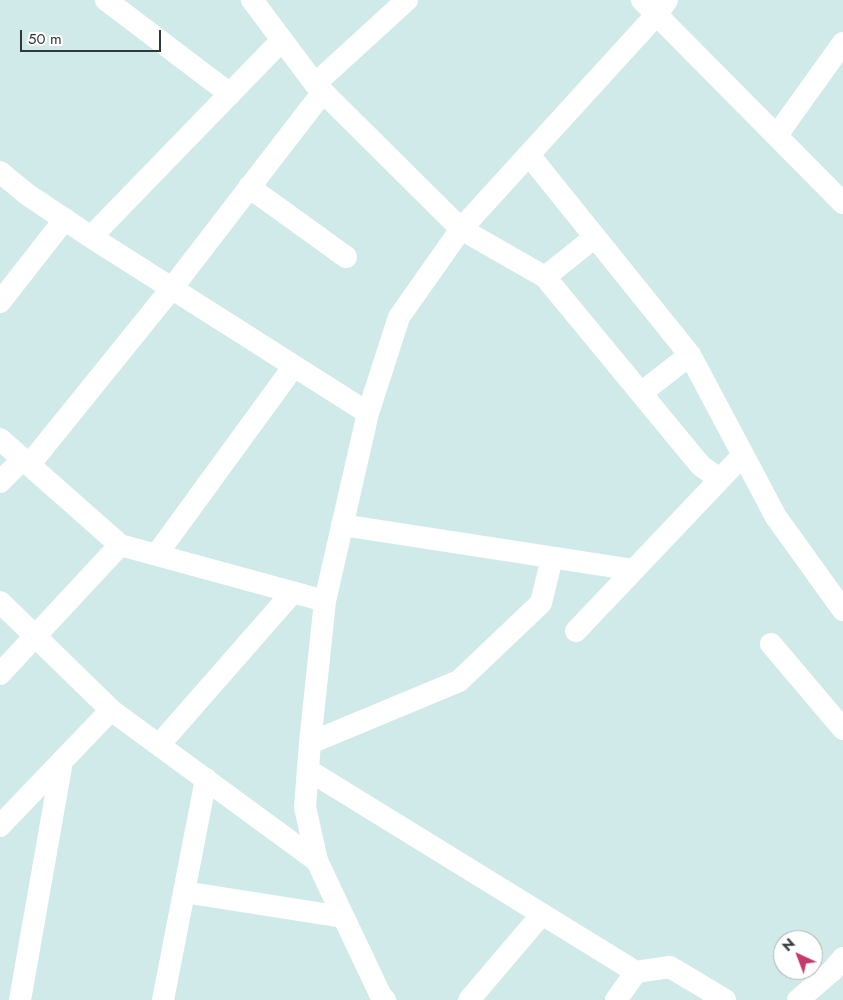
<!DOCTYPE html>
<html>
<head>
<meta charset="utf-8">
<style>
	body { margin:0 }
	#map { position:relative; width:843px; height:1000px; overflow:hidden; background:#d0eae9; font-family:Jost,sans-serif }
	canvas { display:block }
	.north { position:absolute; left:773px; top:930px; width:50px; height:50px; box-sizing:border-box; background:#fff; border:1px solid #acb0b0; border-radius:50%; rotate:317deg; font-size:14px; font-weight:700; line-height:20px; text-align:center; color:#2f3939 }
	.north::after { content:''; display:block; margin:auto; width:18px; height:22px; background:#c5396b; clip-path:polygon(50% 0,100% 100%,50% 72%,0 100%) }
	.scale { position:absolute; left:20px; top:30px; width:141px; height:22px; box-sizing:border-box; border:2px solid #2f3939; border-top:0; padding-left:6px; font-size:15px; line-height:18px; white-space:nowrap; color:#2f3939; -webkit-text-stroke:4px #fff; paint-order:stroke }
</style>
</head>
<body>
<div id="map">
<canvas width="843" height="1000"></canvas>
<div class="north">N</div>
<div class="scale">50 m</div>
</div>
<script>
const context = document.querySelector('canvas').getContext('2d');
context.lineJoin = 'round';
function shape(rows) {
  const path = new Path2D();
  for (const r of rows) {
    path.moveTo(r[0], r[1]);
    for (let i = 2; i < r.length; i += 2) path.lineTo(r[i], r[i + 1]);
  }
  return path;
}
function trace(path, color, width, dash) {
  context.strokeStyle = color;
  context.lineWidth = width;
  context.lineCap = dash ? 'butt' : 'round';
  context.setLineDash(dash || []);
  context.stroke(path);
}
trace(shape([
	[106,0,230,94],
	[252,0,315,84],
	[407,0,315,84,461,229,545,277,701,466,720,479],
	[642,0,843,203],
	[777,135,843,43],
	[529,155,690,355,776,517,843,610],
	[0,172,28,195,91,237,368,413],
	[249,187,346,257],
	[91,237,282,40],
	[545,277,595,237],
	[0,302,65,219],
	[641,393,690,355],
	[0,439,120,545,325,601],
	[29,465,172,288,323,92],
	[0,482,23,459],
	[342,525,634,570],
	[157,554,294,366],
	[0,602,111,710,317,861],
	[576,631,743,455],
	[771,644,843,729],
	[0,674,120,545],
	[310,743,459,681,541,603,552,558],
	[159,745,293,592],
	[308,770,636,972,670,967,725,1000],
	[0,826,111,710],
	[184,892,343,917],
	[20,1000,62,761],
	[163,1000,206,779],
	[385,1000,381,996,317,861,305,807,310,743,325,601,368,413,399,317,461,229,657,14,667,0],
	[469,1000,542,914],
	[616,1000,636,972],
	[798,1000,832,971,843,958]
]), '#fff', 22);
</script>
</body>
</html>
